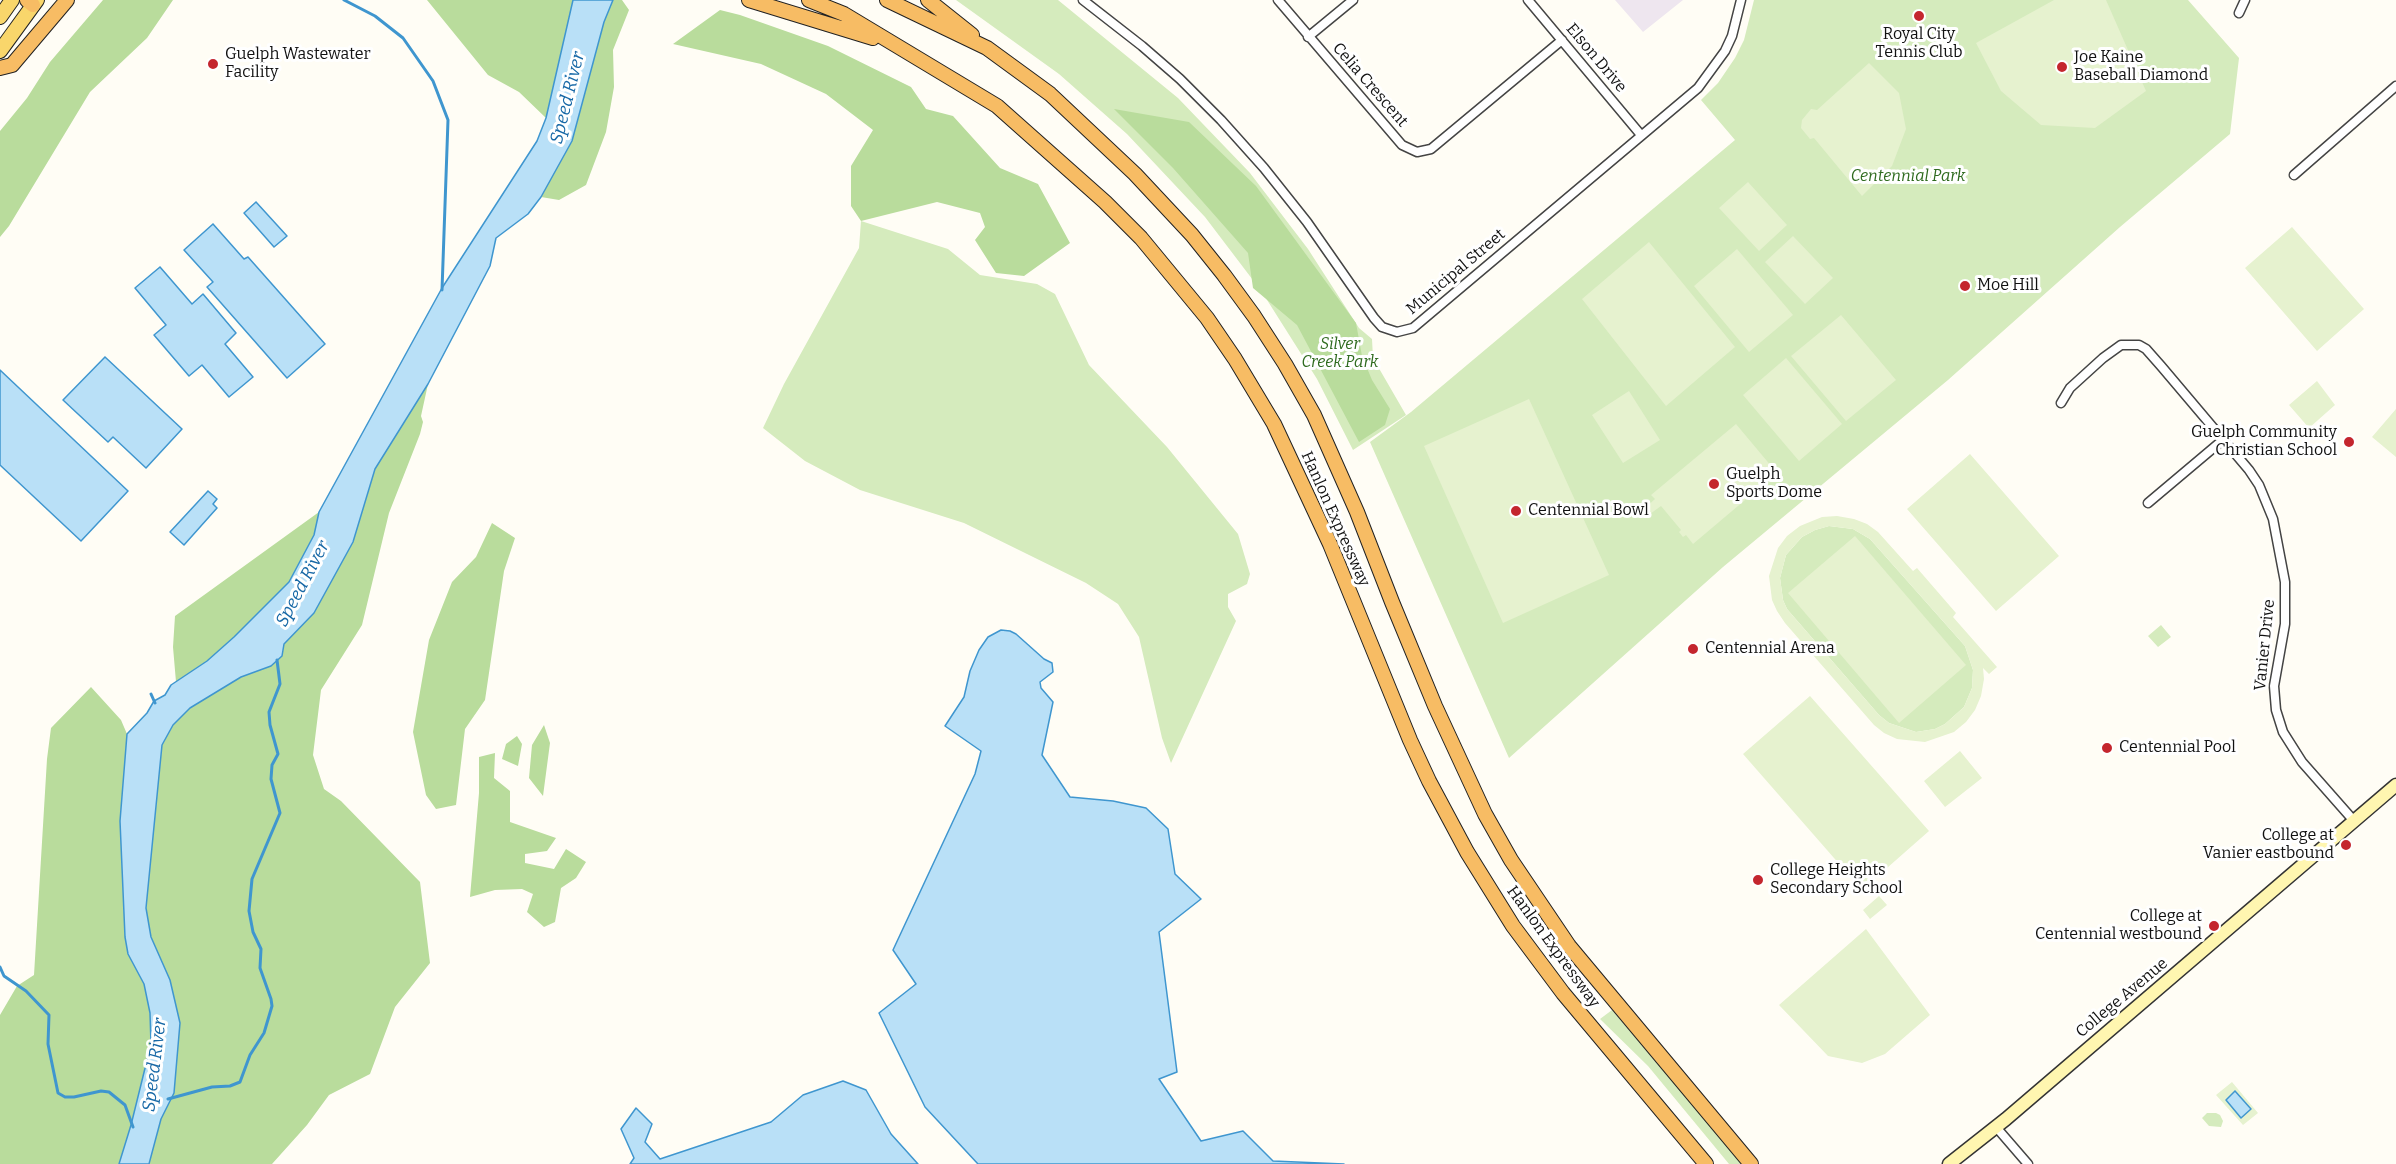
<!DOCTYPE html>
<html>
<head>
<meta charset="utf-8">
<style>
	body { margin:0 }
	canvas { display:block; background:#fffdf5 }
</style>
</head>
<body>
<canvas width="2396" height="1164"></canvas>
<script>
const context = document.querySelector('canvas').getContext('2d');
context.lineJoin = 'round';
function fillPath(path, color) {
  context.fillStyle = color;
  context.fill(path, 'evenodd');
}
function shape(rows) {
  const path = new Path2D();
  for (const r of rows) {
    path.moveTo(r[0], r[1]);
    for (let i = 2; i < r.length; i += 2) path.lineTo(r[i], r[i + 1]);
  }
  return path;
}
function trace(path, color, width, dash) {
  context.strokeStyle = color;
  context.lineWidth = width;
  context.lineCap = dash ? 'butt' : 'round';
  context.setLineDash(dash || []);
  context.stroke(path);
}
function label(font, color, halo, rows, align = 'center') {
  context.font = font + ' Bitter,serif';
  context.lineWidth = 6;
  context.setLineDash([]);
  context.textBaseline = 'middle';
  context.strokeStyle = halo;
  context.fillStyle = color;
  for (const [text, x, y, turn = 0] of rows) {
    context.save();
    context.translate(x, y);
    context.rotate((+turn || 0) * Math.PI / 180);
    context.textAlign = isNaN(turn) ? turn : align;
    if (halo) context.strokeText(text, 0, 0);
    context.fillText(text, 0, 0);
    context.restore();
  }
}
fillPath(shape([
	[1615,0,1683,0,1643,32]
]), '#eee6ef');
fillPath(shape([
	[956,0,1058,0,1178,98,1250,173,1308,249,1359,328,1372,339,1373,358,1406,415,1353,450,1317,379,1262,292,1205,217,1127,134,1059,74],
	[1754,0,2188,0,2239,58,2230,134,2120,227,1948,380,1723,567,1509,758,1370,442,1411,412,1735,140,1701,100,1718,83,1735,58,1744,40],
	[861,221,948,249,980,275,1037,284,1055,294,1089,365,1167,447,1238,534,1250,574,1247,584,1228,594,1228,607,1236,621,1171,763,1162,738,1139,637,1118,604,1086,583,964,523,860,490,805,461,763,428,784,384,859,248],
	[1829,526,1853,529,1870,539,1965,646,1973,670,1972,688,1964,707,1945,724,1935,729,1916,732,1889,723,1879,715,1787,609,1783,600,1780,578,1786,555,1802,537,1815,530],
	[2161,625,2171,637,2158,647,2148,636],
	[1612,1010,1721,1139,1741,1164,1729,1164,1648,1066,1600,1019],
	[2207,1113,2216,1113,2220,1115,2223,1121,2221,1127,2209,1126,2202,1118]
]), '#d5ebbd');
fillPath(shape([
	[103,0,173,0,147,38,90,92,9,226,0,237,0,131,27,98,50,62],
	[427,0,573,0,546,118,519,92,488,75],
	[613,0,622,0,629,10,613,50,614,87,606,132,586,185,559,200,541,197,572,141,604,22],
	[720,10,740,15,828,46,911,87,926,109,953,116,1000,168,1038,184,1070,243,1024,276,996,273,975,240,985,227,980,213,937,202,861,221,851,206,851,166,873,130,826,94,761,64,673,44],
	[1114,109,1189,122,1256,186,1356,323,1362,356,1372,380,1390,409,1385,425,1359,442,1297,325,1253,288,1248,253,1173,168],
	[428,384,421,416,423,422,420,434,389,513,362,625,321,690,313,755,324,789,341,801,420,882,430,963,395,1007,370,1074,329,1095,307,1125,272,1164,149,1164,161,1119,174,1093,170,980,151,937,146,908,162,745,173,725,190,708,241,677,271,666,282,656,284,644,314,613,353,542,375,469],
	[319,512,314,535,289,582,234,637,207,661,176,682,173,647,175,616],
	[492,523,515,538,504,571,485,700,465,729,456,805,436,809,426,795,413,732,429,640,452,582,476,557],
	[91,687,121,720,127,734,120,821,125,937,128,954,144,984,150,1013,151,1044,131,1125,119,1164,0,1164,0,1015,17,986,34,975,47,759,51,728],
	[544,725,550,743,543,796,529,778,532,745],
	[517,736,522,744,518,766,502,759,506,744],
	[495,753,494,778,510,791,510,822,556,838,547,851,525,854,525,863,554,869,566,849,586,862,576,878,561,888,555,922,544,927,527,912,533,894,522,889,495,890,470,897,479,793,479,757]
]), '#b9dc9c');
fillPath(shape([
	[2054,0,2106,0,2146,91,2095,128,2041,125,2001,91,1976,43],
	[1869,63,1899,93,1906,129,1892,166,1862,196,1814,138,1810,139,1801,128,1802,120,1811,109,1817,110],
	[1748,182,1787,225,1759,251,1719,208],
	[2292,227,2364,309,2317,351,2245,268],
	[1793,236,1833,278,1805,304,1765,262],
	[1649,242,1735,347,1666,406,1582,299],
	[1737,249,1793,315,1749,352,1694,286],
	[1841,315,1896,380,1846,421,1791,356],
	[1786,358,1842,424,1799,461,1743,395],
	[2317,381,2335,405,2309,428,2289,405],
	[1629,391,1660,440,1623,463,1592,415],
	[1529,399,1609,575,1503,623,1424,446],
	[2396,409,2396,457,2372,437],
	[1736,424,1777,473,1693,544,1686,535,1683,537,1679,532,1681,530,1661,506,1650,514,1645,508,1655,499,1651,495],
	[1970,454,2059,556,1996,611,1907,509],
	[1837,516,1854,519,1867,524,1878,532,1913,571,1917,568,1956,613,1953,617,1997,667,1989,674,1983,668,1984,679,1981,696,1975,710,1966,722,1954,732,1925,742,1897,739,1884,733,1874,725,1785,623,1777,611,1772,600,1769,576,1778,548,1787,536,1800,526,1822,517],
	[1829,526,1853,529,1870,539,1965,646,1973,670,1972,688,1964,707,1945,724,1935,729,1916,732,1889,723,1879,715,1787,609,1783,600,1780,578,1786,555,1802,537,1815,530],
	[1855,536,1966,665,1899,723,1788,593],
	[1810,696,1929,831,1862,890,1743,754],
	[1960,751,1982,778,1945,807,1924,781],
	[1879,896,1887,905,1870,919,1863,910],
	[1866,929,1930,1015,1885,1054,1862,1063,1828,1056,1779,1005],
	[2232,1082,2258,1113,2243,1125,2216,1095]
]), '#e6f2cf');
const water = shape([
	[573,0,613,0,604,22,572,141,541,197,528,214,496,238,490,266,428,384,375,469,353,542,314,613,284,644,282,656,271,666,241,677,190,708,173,725,162,745,146,908,151,937,170,980,180,1023,174,1093,161,1119,149,1164,119,1164,131,1125,151,1044,150,1013,144,984,128,954,125,937,120,821,127,734,147,713,154,701,165,695,171,685,207,661,234,637,289,582,314,535,319,512,442,288,537,141,546,118,573,0],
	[256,202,287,236,274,247,244,213,256,202],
	[213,224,244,259,248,257,325,344,287,378,207,287,213,282,184,250,213,224],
	[160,267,192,304,203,294,236,333,225,344,253,377,229,397,202,365,189,376,154,335,166,325,135,288,160,267],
	[105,357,182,429,146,468,113,437,108,442,63,400,105,357],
	[0,370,128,491,81,541,0,465,0,370],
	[208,491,217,499,213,504,217,508,184,545,170,532,208,491],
	[1001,630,1010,631,1016,634,1044,659,1052,663,1053,672,1040,682,1041,688,1053,702,1042,755,1070,797,1113,801,1146,808,1168,829,1175,874,1201,899,1159,932,1177,1072,1159,1079,1201,1141,1243,1131,1273,1161,1344,1164,978,1164,925,1107,879,1013,916,984,893,950,975,774,981,751,945,726,964,697,970,671,979,650,988,637,1001,630],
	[843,1081,866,1090,891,1134,918,1164,630,1164,634,1158,621,1129,636,1108,652,1124,645,1142,660,1159,771,1122,803,1095,843,1081],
	[2235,1091,2251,1109,2241,1118,2226,1100,2235,1091]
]);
fillPath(water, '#b9e0f7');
trace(water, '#3f96cf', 1.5);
trace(shape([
	[344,0,375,16,403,38,433,81,448,120,442,290],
	[151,694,155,703],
	[0,967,4,976,26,991,49,1015,48,1044,58,1093,65,1097,74,1097,101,1091,109,1092,125,1105,133,1127],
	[168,1099,212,1087,230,1086,240,1082,250,1055,264,1033,272,1006,271,999,260,968,261,949,253,932,249,911,252,879,280,813,271,779,272,765,278,754,270,725,269,712,280,684,277,660]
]), '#3f96cf', 3);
const minor = shape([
	[1083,0,1142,46,1180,79,1221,120,1264,168,1307,222,1374,318,1382,327,1397,332,1413,328,1698,88,1725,51,1732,36,1741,0],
	[1278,0,1402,145,1417,152,1431,149,1562,40],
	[1528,0,1641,135],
	[2239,13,2245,0],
	[1308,37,1353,0],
	[2294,175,2396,86],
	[2061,403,2070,388,2103,358,2121,345,2139,345,2146,349,2161,366,2249,470,2259,485,2273,519,2285,582,2285,624,2274,686,2276,710,2283,732,2302,762,2354,821],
	[2148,503,2224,439],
	[1996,1127,2028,1164]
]);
const secondary = shape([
	[1949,1164,2006,1119,2396,785]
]);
const primary = shape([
	[0,17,12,0],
	[0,51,37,0]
]);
const trunk = shape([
	[27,0,33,5],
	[749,0,873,38],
	[809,0,844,14,997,106,1105,202,1141,238,1207,318,1235,359,1274,424,1330,544,1410,740,1429,781,1467,852,1513,926,1563,993,1706,1164],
	[887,0,987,48,1050,94,1135,174,1192,235,1224,275,1254,316,1285,364,1314,415,1357,512,1392,602,1435,706,1485,814,1511,860,1569,946,1751,1164],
	[928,0,972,35],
	[0,68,12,65,67,0]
]);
trace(minor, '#444', 11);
trace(secondary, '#333', 15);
trace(primary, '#222', 16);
trace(trunk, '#222', 16);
trace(minor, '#fff', 8);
trace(secondary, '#fff6b0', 12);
trace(primary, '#f9d66b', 14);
trace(trunk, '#f7bc64', 14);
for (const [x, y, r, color] of [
	[1919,16,6,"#c4262e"],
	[213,64,6,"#c4262e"],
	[2062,67,6,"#c4262e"],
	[1965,286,6,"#c4262e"],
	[2349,442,6,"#c4262e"],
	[1714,484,6,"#c4262e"],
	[1516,511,6,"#c4262e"],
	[1693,649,6,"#c4262e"],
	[2107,748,6,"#c4262e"],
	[2346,845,6,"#c4262e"],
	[1758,880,6,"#c4262e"],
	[2214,926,6,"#c4262e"]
]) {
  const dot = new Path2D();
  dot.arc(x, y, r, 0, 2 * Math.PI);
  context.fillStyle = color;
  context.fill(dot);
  trace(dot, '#fff', 2);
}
label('16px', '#111', '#fff', [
	["Royal City",1919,35,"center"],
	["Tennis Club",1919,53,"center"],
	["Guelph Wastewater",225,55],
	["Facility",225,73],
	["Joe Kaine",2074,58],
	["Baseball Diamond",2074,76],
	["Moe Hill",1977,286],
	["Guelph Community",2337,433,"right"],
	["Christian School",2337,451,"right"],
	["Guelph",1726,475],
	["Sports Dome",1726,493],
	["Centennial Bowl",1528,511],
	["Centennial Arena",1705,649],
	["Centennial Pool",2119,748],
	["College at",2334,836,"right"],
	["Vanier eastbound",2334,854,"right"],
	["College Heights",1770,871],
	["Secondary School",1770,889],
	["College at",2202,917,"right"],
	["Centennial westbound",2202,935,"right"]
], 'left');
label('16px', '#111', '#fff', [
	["Elson Drive",1596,58,50],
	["Celia Crescent",1370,85,49],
	["Municipal Street",1456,272,-40],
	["Hanlon Expressway",1335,519,66],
	["Vanier Drive",2265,645,-84],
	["Hanlon Expressway",1553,947,54],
	["College Avenue",2122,998,-40]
]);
label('italic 16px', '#2f6b1f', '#fff', [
	["Centennial Park",1908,177],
	["Silver",1340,345],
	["Creek Park",1340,363]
]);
label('italic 18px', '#1768a6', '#fff', [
	["Speed River",568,98,-76],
	["Speed River",303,584,-62],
	["Speed River",155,1065,-83]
]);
</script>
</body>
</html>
